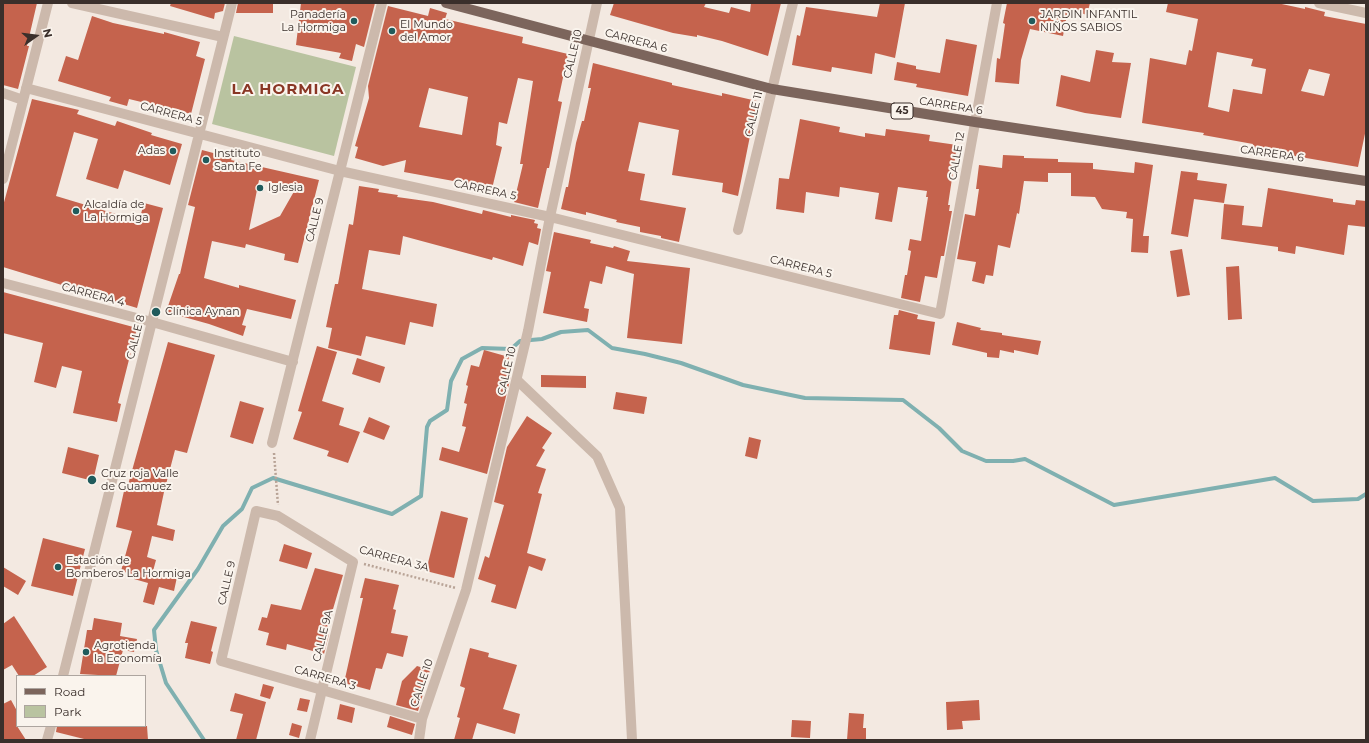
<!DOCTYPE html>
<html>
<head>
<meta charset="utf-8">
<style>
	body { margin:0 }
	#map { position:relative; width:1369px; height:743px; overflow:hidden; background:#f3e9e1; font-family:Montserrat,sans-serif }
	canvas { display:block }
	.frame { position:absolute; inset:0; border:4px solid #3a2f2b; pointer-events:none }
	.legend { position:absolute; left:16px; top:675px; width:130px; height:52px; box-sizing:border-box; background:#faf4ed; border:1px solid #ada59f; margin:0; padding:5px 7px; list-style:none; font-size:12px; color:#3a2f2b }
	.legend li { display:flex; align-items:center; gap:8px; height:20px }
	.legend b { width:20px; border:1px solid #ada59f }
	.north { position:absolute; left:16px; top:16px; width:40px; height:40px; -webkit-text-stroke:3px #faf4ed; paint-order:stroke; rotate:76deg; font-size:11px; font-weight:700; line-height:16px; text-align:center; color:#3a2f2b }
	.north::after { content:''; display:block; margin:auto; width:14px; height:18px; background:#3a2f2b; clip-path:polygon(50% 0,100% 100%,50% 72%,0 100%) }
</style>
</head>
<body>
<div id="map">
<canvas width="1369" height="743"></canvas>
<div class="frame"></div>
<ul class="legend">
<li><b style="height:5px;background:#7c655c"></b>Road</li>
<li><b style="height:11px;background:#b9c3a0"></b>Park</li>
</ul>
<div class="north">N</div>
</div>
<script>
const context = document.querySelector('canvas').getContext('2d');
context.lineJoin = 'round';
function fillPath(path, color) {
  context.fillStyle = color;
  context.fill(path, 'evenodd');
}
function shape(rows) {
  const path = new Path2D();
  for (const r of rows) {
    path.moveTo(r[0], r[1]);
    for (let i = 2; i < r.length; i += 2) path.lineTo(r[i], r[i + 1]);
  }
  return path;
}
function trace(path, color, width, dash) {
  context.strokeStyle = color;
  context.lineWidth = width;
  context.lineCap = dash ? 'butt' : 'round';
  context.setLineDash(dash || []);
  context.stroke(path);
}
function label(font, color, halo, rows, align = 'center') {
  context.font = font + ' Montserrat,sans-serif';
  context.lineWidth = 4;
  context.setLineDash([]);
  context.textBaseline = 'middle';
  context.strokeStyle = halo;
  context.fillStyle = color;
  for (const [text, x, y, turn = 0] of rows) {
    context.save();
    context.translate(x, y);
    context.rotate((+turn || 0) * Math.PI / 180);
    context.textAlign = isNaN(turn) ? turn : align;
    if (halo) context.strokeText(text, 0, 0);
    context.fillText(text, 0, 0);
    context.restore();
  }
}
fillPath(shape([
	[234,36,356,67,334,156,212,124]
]), '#b9c3a0');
trace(shape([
	[204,740,166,683,156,650,154,630,198,569,223,526,242,509,252,488,273,478,392,514,421,496,427,427,430,421,447,410,451,381,462,359,482,348,511,349,520,341,542,339,561,332,588,330,612,348,645,354,681,363,743,385,805,398,903,400,939,428,962,451,986,461,1013,461,1025,459,1114,505,1275,478,1313,501,1358,499,1366,494]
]), '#7fb0b0', 4);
fillPath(shape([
	[3,3,37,3,27,46,29,46,18,89,3,85],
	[171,3,225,3,223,11,215,13,214,19,170,6],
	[238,3,273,3,273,13,236,13],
	[301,3,375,3,364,47,356,44,352,61,339,58,341,53,296,45],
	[614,3,706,3,704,7,729,13,731,7,750,12,751,3,781,3,768,56,722,41,697,35,697,37,673,33,610,15],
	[880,3,905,3,895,58,875,53,872,74,832,67,831,72,792,65,797,35,800,36,806,7,877,17],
	[1007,3,1090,3,1087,15,1068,9,1063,36,1030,29,1021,60,1019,84,995,82,997,58,1000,59,1005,24,1003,23],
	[1168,3,1277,3,1305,9,1305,7,1325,12,1324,16,1366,24,1366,129,1358,167,1266,151,1252,148,1253,144,1203,135,1204,133,1191,131,1142,123,1150,58,1186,65,1189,50,1192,51,1198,19,1166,12],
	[1217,52,1253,59,1251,66,1266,69,1262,94,1233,89,1229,112,1208,107],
	[1309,69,1330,74,1324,96,1301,91],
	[388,6,428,16,430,8,447,13,445,19,523,37,522,43,568,54,558,101,562,102,549,168,547,168,538,208,514,202,523,164,520,164,533,81,518,78,507,124,499,122,496,145,502,147,491,193,469,188,470,184,404,172,406,160,383,166,355,158,358,147,355,146,369,98,368,86],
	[429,88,468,97,462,135,419,127],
	[92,16,113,23,164,34,164,32,200,42,196,56,205,59,191,114,129,99,127,106,109,101,111,97,58,81,66,56,78,60],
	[946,39,977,45,968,96,916,87,917,84,894,80,897,62,916,66,916,69,940,73],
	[1096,50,1114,53,1112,62,1131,63,1121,118,1085,113,1056,106,1061,75,1090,82],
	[593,63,672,83,672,85,722,96,722,93,757,101,738,196,722,192,723,183,672,175,679,130,639,122,628,171,645,174,640,200,686,208,679,242,661,238,661,236,640,232,640,227,616,222,617,220,586,212,586,215,561,209,566,187,568,187,576,143,582,121,584,121,591,88,588,88],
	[32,99,79,110,77,114,115,126,117,121,152,133,151,135,182,144,170,185,124,170,118,189,86,179,98,139,74,132,56,196,139,221,144,203,163,208,137,308,3,267,3,206],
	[800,119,840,127,839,132,865,137,865,133,885,136,886,129,930,135,929,141,957,145,948,205,950,205,949,211,952,211,944,256,941,256,937,278,925,276,920,302,901,298,905,275,907,275,911,251,908,250,910,239,921,241,928,197,926,197,927,191,898,187,892,222,875,219,879,193,840,187,839,197,806,192,804,213,776,209,779,178,789,179],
	[202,150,232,158,231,160,319,180,298,263,284,260,285,254,246,244,245,248,212,241,204,278,239,288,239,285,296,300,291,319,247,309,242,325,246,326,243,336,209,324,166,312,179,274,180,274,195,207,188,205],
	[259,180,296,188,280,216,249,230],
	[1003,155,1024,156,1024,158,1058,159,1058,162,1093,163,1093,169,1134,173,1135,162,1153,165,1143,236,1149,236,1148,253,1131,252,1133,219,1126,218,1127,212,1102,209,1095,197,1071,196,1071,173,1048,173,1048,182,1024,181,1019,214,1017,213,1010,248,998,245,993,276,986,275,984,284,972,281,976,262,957,259,965,214,975,216,979,189,976,189,979,165,1002,168],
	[1181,171,1198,173,1197,180,1227,184,1224,203,1194,199,1188,237,1171,234],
	[359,186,379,189,378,192,398,195,397,197,433,202,482,214,483,210,511,217,511,215,535,220,534,223,538,224,537,228,541,229,538,245,529,242,523,266,493,257,492,260,403,236,400,255,369,250,362,289,437,304,433,327,410,322,405,345,366,336,361,356,328,348,332,328,326,327,335,284,338,284,349,224,353,225],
	[1268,188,1333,199,1333,202,1355,205,1356,200,1366,201,1366,227,1348,225,1344,255,1296,246,1295,254,1278,251,1278,247,1221,239,1224,204,1244,206,1242,225,1262,227],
	[554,232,591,240,590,243,613,248,614,246,630,251,627,261,690,268,682,344,627,338,634,274,606,266,602,284,590,281,584,308,589,309,587,322,543,313,551,272,546,271],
	[1182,249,1190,295,1177,297,1170,251],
	[1239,266,1242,319,1228,320,1226,267],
	[3,292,137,328,118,403,121,404,117,422,73,413,82,371,62,366,56,388,34,382,43,343,3,333],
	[899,310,918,315,917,319,935,322,930,355,889,349,894,315,898,315],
	[957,322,981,328,980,330,1002,333,1002,335,1041,341,1038,355,1014,350,1014,353,1000,350,999,358,987,357,987,353,952,345],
	[168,342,215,355,187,453,175,450,164,492,157,525,175,530,173,541,152,536,147,557,156,560,153,571,177,577,174,591,159,587,154,605,143,602,148,583,134,579,135,575,121,571,132,531,116,527,124,491,126,492],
	[317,346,337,352,322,401,344,408,339,425,360,432,348,463,327,456,329,451,293,439,302,412,298,411],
	[484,350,509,357,505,374,511,376,487,474,439,460,442,447,459,452,466,427,462,426,467,404,464,403,468,386,466,385,471,365,479,367],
	[357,358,385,367,380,383,352,374],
	[541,375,586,376,586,388,541,387],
	[616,392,647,397,644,414,613,409],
	[240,401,264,408,253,444,230,437],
	[527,416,552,433,542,448,545,450,536,466,546,469,538,493,542,494,527,553,546,559,542,571,529,566,516,609,491,602,496,585,478,579,485,556,489,558,504,505,494,502,507,447],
	[369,417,390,426,384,440,363,432],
	[749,437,761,440,757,459,745,456],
	[68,447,99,455,93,481,62,473],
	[441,511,468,518,454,578,426,571],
	[43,538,85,549,73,596,31,586],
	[284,544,312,553,307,569,279,561],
	[3,567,26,581,18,595,3,586],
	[315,568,343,575,326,633,329,634,324,654,287,644,286,650,266,645,269,633,258,630,262,617,267,618,271,604,301,610],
	[365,578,399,585,393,609,396,610,391,633,408,636,403,657,387,653,382,669,376,668,370,690,344,683,363,598,360,598],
	[14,616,47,667,33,676,19,676,12,665,3,670,3,624],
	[94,618,122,623,120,636,137,639,134,652,123,650,116,676,80,674,87,630,92,630],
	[191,621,217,627,211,651,213,652,210,664,185,658,188,643,185,643],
	[470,648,489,653,488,657,517,665,503,709,520,714,515,734,477,723,472,740,454,740,460,718,457,717,465,688,460,686],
	[417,666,430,670,418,711,396,705,402,681],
	[263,684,274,687,270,699,260,696],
	[235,693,266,702,256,740,236,740,243,714,230,711],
	[300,698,310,700,307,712,297,710],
	[11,700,17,711,17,726,26,740,3,740,3,704],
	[979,700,980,720,962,721,963,729,947,730,946,702],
	[340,704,355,708,352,723,337,719],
	[849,713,864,714,863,728,866,728,866,740,847,740],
	[390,716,415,724,412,735,387,727],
	[792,720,811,721,810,738,791,737],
	[292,723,302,726,299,738,289,735],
	[57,726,147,726,148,740,88,740,56,732]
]), '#c5634d');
trace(shape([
	[274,453,278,505],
	[364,564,456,588]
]), '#b8a396', 2.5, [2, 2]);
trace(shape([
	[72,3,223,37],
	[1319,3,1366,13],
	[26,88,340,171,550,217,940,314,997,3],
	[3,93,23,100],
	[3,179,48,3],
	[738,230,793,3],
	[3,283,152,322,293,362],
	[517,380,597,456,620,508,632,740],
	[272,443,382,3],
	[63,676,232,3],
	[47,740,51,726],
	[310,740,322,690,353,562,278,516,256,511,221,661,322,690,422,719],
	[419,740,422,719,466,590,528,331,550,217,597,3]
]), '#ccb9ac', 10);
trace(shape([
	[446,3,772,89,975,122,1366,181]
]), '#7c655c', 10);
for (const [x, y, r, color] of [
	[354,21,4,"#205b5c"],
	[1032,21,4,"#205b5c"],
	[392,31,4,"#205b5c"],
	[173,151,4,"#205b5c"],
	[206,160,4,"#205b5c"],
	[260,188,4,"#205b5c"],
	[76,211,4,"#205b5c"],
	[156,312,5,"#205b5c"],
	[92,480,5,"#205b5c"],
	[58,567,4,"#205b5c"],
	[86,652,4,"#205b5c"]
]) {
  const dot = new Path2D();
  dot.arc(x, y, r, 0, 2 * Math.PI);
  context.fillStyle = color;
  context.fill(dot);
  trace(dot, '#faf4ed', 1.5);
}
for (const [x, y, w] of [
	[902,111,22]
]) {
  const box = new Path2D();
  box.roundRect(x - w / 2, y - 8, w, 16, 3);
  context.fillStyle = '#faf4ed';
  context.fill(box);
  trace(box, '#3a2f2b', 1);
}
label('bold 10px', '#3a2f2b', null, [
	["45",902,111]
]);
label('11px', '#3a2f2b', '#faf4ed', [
	["Panadería",346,15,"right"],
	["La Hormiga",346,28,"right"],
	["JARDIN INFANTIL",1040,15],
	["NIÑOS SABIOS",1040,28],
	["El Mundo",400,25],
	["del Amor",400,38],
	["Adas",165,151,"right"],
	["Instituto",214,154],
	["Santa Fe",214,167],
	["Iglesia",268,188],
	["Alcaldía de",84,205],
	["La Hormiga",84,218],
	["Clínica Aynan",165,312],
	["Cruz roja Valle",101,474],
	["de Guamuez",101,487],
	["Estación de",66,561],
	["Bomberos La Hormiga",66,574],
	["Agrotienda",94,646],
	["la Economía",94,659]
], 'left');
label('11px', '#3a2f2b', '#faf4ed', [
	["CARRERA 6",636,41,15],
	["CALLE 10",573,54,-77],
	["CARRERA 6",951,106,9],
	["CARRERA 5",171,114,15],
	["CALLE 11",754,114,-77],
	["CARRERA 6",1272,154,8],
	["CALLE 12",957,156,-80],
	["CARRERA 5",485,190,12],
	["CALLE 9",315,220,-76],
	["CARRERA 5",801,267,14],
	["CARRERA 4",93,295,15],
	["CALLE 8",136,337,-76],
	["CALLE 10",507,371,-77],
	["CARRERA 3A",394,559,15],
	["CALLE 9",227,583,-77],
	["CALLE 9A",323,636,-76],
	["CARRERA 3",325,678,16],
	["CALLE 10",422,683,-71]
]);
context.letterSpacing = '1px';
label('bold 15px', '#893624', '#faf4ed', [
	["LA HORMIGA",288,90]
]);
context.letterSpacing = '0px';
</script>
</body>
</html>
